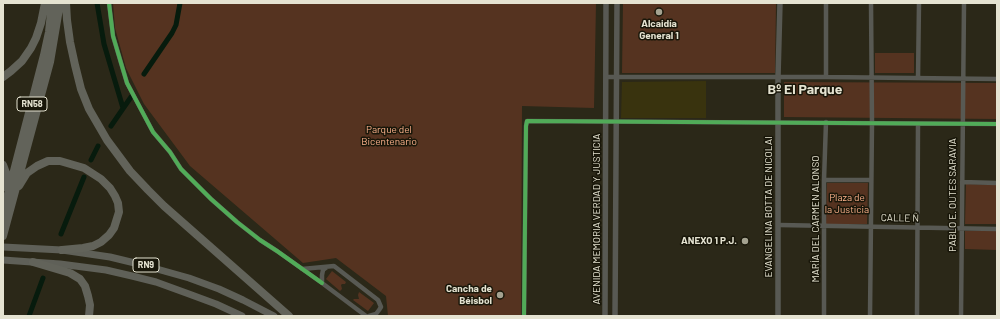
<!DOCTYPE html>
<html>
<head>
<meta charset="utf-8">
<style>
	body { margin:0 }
	#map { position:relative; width:1000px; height:319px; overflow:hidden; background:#2b2818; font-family:Barlow,sans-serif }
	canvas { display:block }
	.frame { position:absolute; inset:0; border:4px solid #e5e3d1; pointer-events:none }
</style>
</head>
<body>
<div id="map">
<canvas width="1000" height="319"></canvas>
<div class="frame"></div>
</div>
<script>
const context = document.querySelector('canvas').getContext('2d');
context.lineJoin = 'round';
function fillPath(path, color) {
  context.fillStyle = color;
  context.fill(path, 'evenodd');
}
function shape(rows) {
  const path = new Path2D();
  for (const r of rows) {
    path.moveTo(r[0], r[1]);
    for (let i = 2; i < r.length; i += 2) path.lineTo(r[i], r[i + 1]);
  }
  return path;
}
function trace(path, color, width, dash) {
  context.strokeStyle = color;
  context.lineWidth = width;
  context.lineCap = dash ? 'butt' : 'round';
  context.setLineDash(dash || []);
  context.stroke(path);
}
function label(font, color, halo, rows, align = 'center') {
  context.font = font + ' Barlow,sans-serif';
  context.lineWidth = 3;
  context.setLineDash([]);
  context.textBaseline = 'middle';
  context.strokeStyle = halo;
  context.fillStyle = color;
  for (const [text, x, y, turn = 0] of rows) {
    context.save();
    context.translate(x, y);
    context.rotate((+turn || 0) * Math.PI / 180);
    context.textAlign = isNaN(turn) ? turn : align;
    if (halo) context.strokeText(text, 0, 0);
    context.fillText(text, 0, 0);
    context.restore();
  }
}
fillPath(shape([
	[706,81,706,118,621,118,622,82]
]), '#39330e');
fillPath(shape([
	[113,3,596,3,594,108,522,106,521,316,388,316,386,296,336,258,303,263,190,166,144,104,126,68,115,28],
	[623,3,776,3,775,73,622,73],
	[875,53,914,53,914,73,875,73],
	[784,82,997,83,997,119,784,117],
	[827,183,868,183,867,224,826,224],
	[966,184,997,185,997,224,965,224],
	[965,231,997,231,997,250,965,249],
	[332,271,346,282,345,284,342,284,341,285,342,289,340,291,326,279],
	[359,292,374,303,368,311,353,300,354,299,359,299,358,295]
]), '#553320');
trace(shape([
	[97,3,104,44,123,108],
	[144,74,172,33,176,25,180,3],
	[111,126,131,97],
	[91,160,98,146],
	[61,234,84,177],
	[29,316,43,278]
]), '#071b0d', 5);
trace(shape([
	[109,3,113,36,127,83,153,132,170,152,181,169,211,199,237,222,260,240,277,251,322,283],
	[606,77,826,77,997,79],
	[826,77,826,3],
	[918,78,919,3],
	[824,180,871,180],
	[962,182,997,183],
	[779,225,997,229],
	[327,267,323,270,322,275,322,283,366,316],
	[302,269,334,266,378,300,381,307,379,310,376,314,369,316],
	[524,316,526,126,527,121,997,124],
	[824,316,824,180,826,122],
	[870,316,872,123,871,3],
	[917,316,918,124],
	[961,316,964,3]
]), '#585953', 4.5);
trace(shape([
	[605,316,606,3],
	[615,316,617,3],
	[778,316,778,77,780,3]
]), '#585953', 5.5);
trace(shape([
	[3,247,62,250,110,257,139,264,189,278,219,289,243,300,274,316],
	[3,260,60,264,106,270,132,276,156,282,189,294,216,304,242,316]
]), '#5f6058', 7);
trace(shape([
	[66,3,67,20,70,42,75,65,81,89,89,109,107,140,130,171,148,190,164,206,289,316],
	[3,77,11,71,22,61,31,48,36,38,41,23,45,3],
	[3,165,6,173,7,188],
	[19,186,27,173,37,166,48,161,60,161,84,168,101,179,110,188,115,196,118,203,119,212,114,228,109,235,101,242,93,246,83,248,62,250],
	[3,213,44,55,49,32,52,3],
	[3,236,50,62,60,3],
	[33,262,70,273,80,279,85,286,88,296,90,305,89,316]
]), '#62635a', 8);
trace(shape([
	[109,3,113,36,127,83,153,132,170,152,181,169,211,199,237,222,260,240,277,251,322,283],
	[524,316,526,126,527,121,997,124]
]), '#51ab58', 4);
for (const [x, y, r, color] of [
	[659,12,4,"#a4a290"],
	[745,241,4,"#a4a290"],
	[500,295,4,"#a4a290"]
]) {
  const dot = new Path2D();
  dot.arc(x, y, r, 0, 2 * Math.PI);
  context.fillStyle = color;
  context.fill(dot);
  trace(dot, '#181609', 1.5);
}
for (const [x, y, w] of [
	[32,104,30],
	[146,265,26]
]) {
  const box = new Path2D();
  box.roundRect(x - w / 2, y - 7, w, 14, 3);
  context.fillStyle = '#181609';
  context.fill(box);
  trace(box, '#e5e3d1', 1);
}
label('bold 9px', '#e5e3d1', null, [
	["RN58",32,104],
	["RN9",146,265]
]);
label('bold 10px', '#e5e3d1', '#181609', [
	["Alcaidía",659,24,"center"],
	["General 1",659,36,"center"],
	["ANEXO 1 P.J.",737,241],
	["Cancha de",492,289],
	["Béisbol",492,301]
], 'right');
label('10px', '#fdb28c', '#181609', [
	["Parque del",389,130],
	["Bicentenario",389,142],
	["Plaza de",847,198],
	["la Justicia",847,210]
]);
label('10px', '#e5e3d1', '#181609', [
	["PABLO E. OUTES SARAVIA",953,195,-90],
	["EVANGELINA BOTTA DE NICOLAI",769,207,-90],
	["CALLE Ñ",900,218,1],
	["AVENIDA MEMORIA VERDAD Y JUSTICIA",597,219,-90],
	["MARÍA DEL CARMEN ALONSO",816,219,-90]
]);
label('bold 14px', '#e5e3d1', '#181609', [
	["Bº El Parque",805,89]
]);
</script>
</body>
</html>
